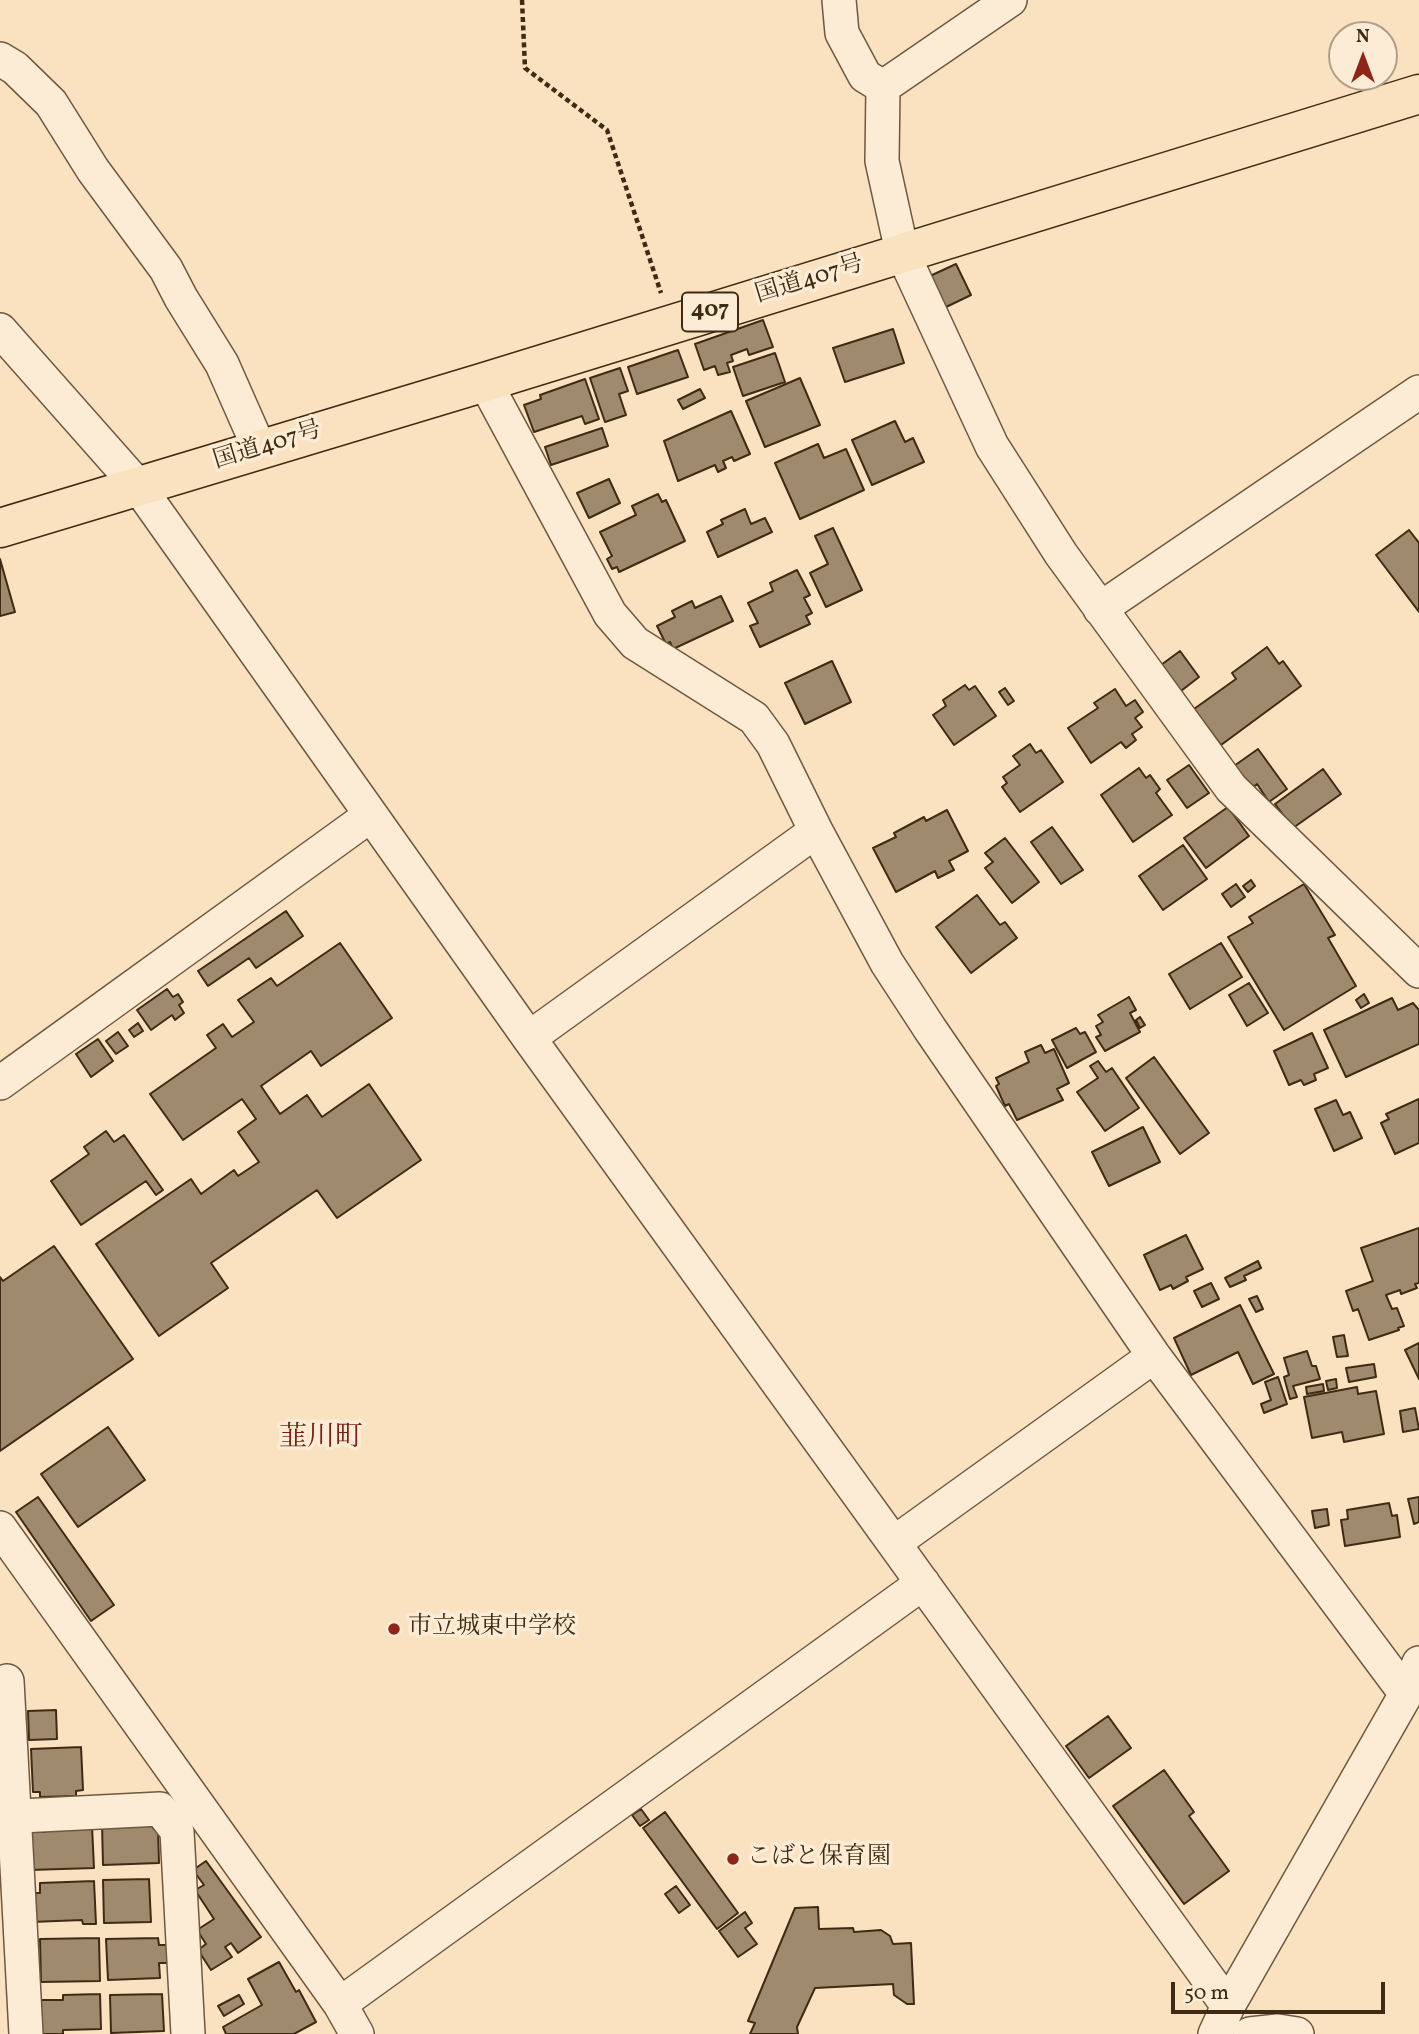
<!DOCTYPE html>
<html>
<head>
<meta charset="utf-8">
<style>
	body { margin:0 }
	#map { position:relative; width:1419px; height:2034px; overflow:hidden; background:#fae1bf; font-family:Vollkorn,serif }
	canvas { display:block }
	.north { position:absolute; left:1328px; top:21px; width:70px; height:70px; box-sizing:border-box; background:#fcecd5; border:2px solid #b09f88; border-radius:50%; rotate:0deg; font-size:19px; font-weight:700; line-height:28px; text-align:center; color:#3f2b14 }
	.north::after { content:''; display:block; margin:auto; width:24px; height:32px; background:#8f2418; clip-path:polygon(50% 0,100% 100%,50% 72%,0 100%) }
	.scale { position:absolute; left:1171px; top:1982px; width:214px; height:32px; box-sizing:border-box; border:4px solid #3f2b14; border-top:0; padding-left:9px; font-size:21px; line-height:24px; white-space:nowrap; color:#3f2b14; -webkit-text-stroke:5px #fcecd5; paint-order:stroke }
</style>
</head>
<body>
<div id="map">
<canvas width="1419" height="2034"></canvas>
<div class="north">N</div>
<div class="scale">50 m</div>
</div>
<script>
const context = document.querySelector('canvas').getContext('2d');
context.lineJoin = 'round';
function fillPath(path, color) {
  context.fillStyle = color;
  context.fill(path, 'evenodd');
}
function shape(rows) {
  const path = new Path2D();
  for (const r of rows) {
    path.moveTo(r[0], r[1]);
    for (let i = 2; i < r.length; i += 2) path.lineTo(r[i], r[i + 1]);
  }
  return path;
}
function trace(path, color, width, dash) {
  context.strokeStyle = color;
  context.lineWidth = width;
  context.lineCap = dash ? 'butt' : 'round';
  context.setLineDash(dash || []);
  context.stroke(path);
}
function label(font, color, halo, rows, align = 'center') {
  context.font = font + ' Vollkorn,"Noto Serif JP",serif';
  context.lineWidth = 7;
  context.setLineDash([]);
  context.textBaseline = 'middle';
  context.strokeStyle = halo;
  context.fillStyle = color;
  for (const [text, x, y, turn = 0] of rows) {
    context.save();
    context.translate(x, y);
    context.rotate((+turn || 0) * Math.PI / 180);
    context.textAlign = isNaN(turn) ? turn : align;
    if (halo) context.strokeText(text, 0, 0);
    context.fillText(text, 0, 0);
    context.restore();
  }
}
const building = shape([
	[956,264,971,295,944,308,930,276,956,264],
	[763,320,773,347,749,355,747,349,731,355,733,361,727,363,730,372,718,375,715,366,704,370,695,344,763,320],
	[893,329,904,363,845,382,833,348,893,329],
	[678,350,688,377,637,394,628,367,678,350],
	[775,353,785,382,743,396,733,367,775,353],
	[620,368,628,391,619,394,626,415,605,422,590,378,620,368],
	[800,378,820,425,765,447,746,401,800,378],
	[585,379,599,419,585,424,582,416,534,432,524,405,541,399,540,395,585,379],
	[700,389,705,398,683,409,678,400,700,389],
	[731,411,750,454,734,461,732,457,723,461,726,468,718,472,715,465,678,481,664,441,731,411],
	[895,421,905,442,913,438,924,462,872,485,852,440,895,421],
	[602,428,608,446,551,465,545,447,602,428],
	[818,444,824,458,846,449,864,490,800,519,775,463,818,444],
	[609,479,620,503,589,518,577,493,609,479],
	[658,494,662,502,666,500,685,541,619,572,617,567,612,569,607,559,612,556,600,532,636,515,632,506,658,494],
	[745,509,751,524,765,518,772,532,718,557,707,532,723,524,721,520,745,509],
	[833,528,862,590,826,607,810,573,828,564,815,536,833,528],
	[1409,530,1419,543,1419,612,1376,555,1409,530],
	[0,559,15,612,0,616,0,559],
	[797,570,810,595,804,598,812,613,806,616,810,624,760,647,750,626,758,623,748,603,773,591,770,583,797,570],
	[721,596,733,621,673,649,670,642,666,644,657,626,675,617,672,611,692,601,695,608,721,596],
	[1267,647,1279,664,1283,661,1301,686,1221,745,1194,709,1236,679,1232,673,1267,647],
	[1180,651,1199,677,1181,691,1161,665,1180,651],
	[832,661,851,702,805,724,785,683,832,661],
	[965,685,969,690,975,686,996,716,954,745,933,715,946,706,943,700,965,685],
	[1005,688,1014,701,1008,705,999,692,1005,688],
	[1115,689,1126,706,1135,700,1143,712,1135,718,1142,727,1132,734,1136,740,1126,748,1121,742,1091,763,1068,728,1098,708,1094,703,1115,689],
	[1030,744,1036,753,1041,750,1063,782,1020,812,1002,787,1007,783,1003,777,1020,765,1013,756,1030,744],
	[1258,749,1287,789,1269,802,1257,784,1251,789,1234,766,1258,749],
	[1189,765,1209,793,1187,808,1167,780,1189,765],
	[1139,768,1146,778,1150,775,1160,789,1156,793,1172,815,1133,842,1101,795,1139,768],
	[1323,769,1341,794,1293,828,1275,804,1323,769],
	[1228,807,1249,836,1206,868,1184,838,1228,807],
	[947,810,968,851,949,861,954,870,938,878,935,871,896,892,873,848,896,837,894,833,924,817,926,821,947,810],
	[1052,827,1083,870,1061,884,1031,842,1052,827],
	[1005,838,1039,882,1012,903,985,868,993,862,985,853,1005,838],
	[1183,845,1207,879,1163,910,1139,876,1183,845],
	[1251,880,1255,886,1248,892,1243,886,1251,880],
	[1236,884,1245,897,1231,907,1222,894,1236,884],
	[1304,884,1335,935,1328,938,1356,986,1284,1030,1228,937,1253,923,1249,917,1304,884],
	[977,895,1000,925,1005,922,1017,938,971,973,936,927,977,895],
	[286,911,303,936,256,968,249,958,208,986,198,971,286,911],
	[340,943,392,1018,321,1066,311,1051,261,1086,280,1114,307,1095,322,1117,369,1084,421,1160,337,1218,317,1190,211,1263,228,1288,159,1336,96,1244,191,1179,201,1194,234,1170,238,1176,259,1162,238,1132,256,1119,242,1099,183,1140,150,1094,216,1048,207,1035,223,1024,232,1037,254,1022,238,1000,271,978,277,986,340,943],
	[1221,943,1242,977,1190,1009,1169,974,1221,943],
	[1249,983,1268,1013,1247,1026,1229,995,1249,983],
	[167,989,173,997,178,994,183,1002,179,1005,184,1013,175,1020,172,1015,151,1030,137,1010,167,989],
	[1364,994,1369,1003,1361,1008,1356,1000,1364,994],
	[1129,997,1136,1010,1130,1013,1140,1032,1105,1051,1096,1037,1101,1035,1096,1026,1103,1022,1098,1015,1129,997],
	[1392,998,1398,1010,1413,1003,1419,1010,1419,1044,1346,1077,1324,1030,1392,998],
	[1140,1017,1145,1025,1140,1028,1136,1020,1140,1017],
	[138,1023,143,1031,134,1037,129,1030,138,1023],
	[1076,1028,1080,1034,1085,1032,1096,1052,1067,1068,1052,1040,1076,1028],
	[118,1032,128,1046,116,1054,106,1041,118,1032],
	[1312,1033,1328,1068,1314,1074,1316,1080,1304,1085,1301,1080,1289,1085,1274,1051,1312,1033],
	[98,1039,113,1061,91,1077,76,1054,98,1039],
	[1041,1045,1045,1053,1054,1049,1069,1083,1057,1089,1063,1100,1017,1120,1009,1104,1005,1106,996,1086,999,1084,996,1078,1029,1062,1025,1052,1041,1045],
	[1154,1057,1209,1133,1180,1154,1126,1078,1154,1057],
	[1098,1061,1106,1072,1112,1068,1139,1108,1105,1131,1077,1092,1098,1078,1090,1066,1098,1061],
	[1419,1099,1419,1143,1395,1154,1381,1123,1389,1119,1386,1114,1419,1099],
	[1336,1100,1343,1115,1350,1112,1362,1138,1334,1151,1315,1109,1336,1100],
	[1143,1127,1160,1162,1109,1186,1092,1152,1143,1127],
	[106,1131,114,1142,124,1135,163,1190,156,1195,146,1181,81,1225,51,1181,89,1154,84,1147,106,1131],
	[1419,1228,1419,1283,1415,1284,1417,1288,1401,1294,1400,1290,1386,1295,1392,1309,1397,1308,1404,1326,1398,1328,1399,1330,1369,1340,1358,1309,1353,1311,1346,1291,1373,1281,1361,1248,1419,1228],
	[1186,1235,1203,1269,1186,1277,1188,1281,1173,1289,1171,1285,1160,1290,1144,1255,1186,1235],
	[54,1246,133,1359,0,1451,0,1277,3,1281,54,1246],
	[1258,1261,1261,1268,1244,1276,1246,1280,1230,1287,1225,1278,1258,1261],
	[1211,1283,1219,1299,1202,1307,1194,1291,1211,1283],
	[1257,1296,1263,1309,1256,1312,1249,1299,1257,1296],
	[1240,1305,1274,1374,1253,1384,1238,1352,1191,1375,1174,1338,1240,1305],
	[1344,1335,1348,1356,1337,1357,1333,1337,1344,1335],
	[1419,1343,1419,1379,1405,1350,1419,1343],
	[1307,1351,1312,1366,1316,1366,1320,1379,1293,1386,1297,1397,1290,1399,1284,1377,1289,1375,1284,1358,1307,1351],
	[1374,1364,1376,1377,1349,1382,1346,1368,1374,1364],
	[1278,1377,1287,1404,1264,1413,1261,1404,1271,1400,1265,1382,1278,1377],
	[1336,1379,1337,1388,1328,1390,1326,1381,1336,1379],
	[1323,1384,1324,1391,1307,1394,1306,1387,1323,1384],
	[1357,1387,1358,1394,1376,1391,1384,1434,1344,1442,1342,1432,1312,1438,1304,1397,1357,1387],
	[1415,1408,1419,1429,1403,1432,1400,1411,1415,1408],
	[108,1427,145,1480,78,1527,41,1474,108,1427],
	[38,1497,114,1605,91,1621,16,1512,38,1497],
	[1419,1497,1419,1522,1414,1524,1408,1499,1419,1497],
	[1389,1503,1392,1516,1397,1515,1400,1537,1345,1546,1341,1520,1348,1519,1347,1510,1389,1503],
	[1327,1509,1329,1525,1315,1528,1312,1511,1327,1509],
	[56,1710,57,1739,29,1740,28,1711,56,1710],
	[1108,1716,1131,1748,1089,1778,1066,1746,1108,1716],
	[81,1747,83,1790,76,1791,76,1796,40,1797,40,1792,33,1792,31,1749,81,1747],
	[1164,1770,1194,1812,1189,1816,1229,1871,1184,1904,1113,1806,1164,1770],
	[641,1809,649,1820,640,1826,632,1815,641,1809],
	[665,1812,738,1913,717,1929,643,1828,665,1812],
	[153,1823,153,1828,158,1828,159,1863,103,1865,102,1824,153,1823],
	[92,1826,94,1868,30,1870,29,1832,45,1832,45,1827,92,1826],
	[206,1861,261,1937,238,1953,231,1943,225,1947,232,1957,211,1970,198,1950,206,1944,197,1930,214,1919,195,1890,204,1885,193,1870,206,1861],
	[149,1879,151,1922,104,1923,103,1880,149,1879],
	[94,1881,96,1924,83,1924,82,1920,31,1922,31,1893,40,1893,40,1883,94,1881],
	[676,1886,690,1905,679,1913,665,1894,676,1886],
	[818,1907,819,1929,853,1928,854,1932,881,1930,890,1936,893,1944,911,1943,914,2004,907,2004,894,1995,893,1984,815,1988,797,2027,798,2034,750,2034,755,2023,748,2021,795,1908,818,1907],
	[745,1912,752,1923,745,1928,757,1944,738,1957,719,1931,745,1912],
	[99,1938,100,1981,41,1982,40,1939,99,1938],
	[158,1938,159,1945,167,1945,168,1963,159,1963,160,1978,108,1980,106,1939,158,1938],
	[279,1962,296,1992,299,1990,316,2022,294,2034,226,2034,223,2027,262,2005,248,1979,279,1962],
	[100,1994,101,2029,63,2030,63,2034,40,2034,39,2000,63,2000,63,1995,100,1994],
	[162,1994,164,2031,111,2033,110,1995,162,1994],
	[239,1995,244,2004,224,2016,218,2006,239,1995]
]);
fillPath(building, '#a08a6d');
trace(building, '#3f2b14', 2);
const minor = shape([
	[839,0,842,33,865,76,883,87,882,161,902,252,992,446,1061,554,1231,788,1419,971],
	[0,59,15,68,51,103,93,170,166,269,181,298,222,364,260,450],
	[883,87,1010,0],
	[0,330,138,486,529,1038,1228,2006],
	[485,382,610,614,635,643,754,718,773,744,816,831,887,963,930,1029,1154,1356,1406,1694],
	[1100,609,1419,392],
	[529,1038,816,831],
	[0,1083,371,815],
	[0,1528,340,2004,357,2034],
	[894,1543,1154,1356],
	[7,1681,26,2034],
	[0,1817,160,1809,177,1831,188,2034],
	[340,2004,923,1583],
	[1215,2034,1228,2006,1406,1694,1419,1663],
	[1250,2034,1278,2031,1297,2034]
]);
const trunk = shape([
	[0,528,485,382,1419,94]
]);
trace(minor, '#6e583f', 36);
trace(trunk, '#3f2b14', 41);
trace(shape([
	[522,0,525,68,607,130,661,293]
]), '#3f2b14', 4.5, [5, 3.5]);
trace(minor, '#fcecd5', 33);
trace(trunk, '#fae1bf', 38);
for (const [x, y, r, color] of [
	[394,1629,7,"#8f2418"],
	[733,1859,7,"#8f2418"]
]) {
  const dot = new Path2D();
  dot.arc(x, y, r, 0, 2 * Math.PI);
  context.fillStyle = color;
  context.fill(dot);
  trace(dot, '#fcecd5', 2.5);
}
for (const [x, y, w] of [
	[710,312,56]
]) {
  const box = new Path2D();
  box.roundRect(x - w / 2, y - 19.5, w, 39, 5);
  context.fillStyle = '#fcecd5';
  context.fill(box);
  trace(box, '#3f2b14', 2);
}
label('bold 23px', '#3f2b14', null, [
	["407",710,312]
]);
label('24px', '#3f2b14', '#fcecd5', [
	["国道407号",810,281,-17],
	["国道407号",268,447,-17]
]);
label('24px', '#3f2b14', '#fcecd5', [
	["市立城東中学校",408,1629],
	["こばと保育園",747,1859]
], 'left');
label('28px', '#7a1f14', '#fcecd5', [
	["韮川町",321,1440]
]);
</script>
</body>
</html>
